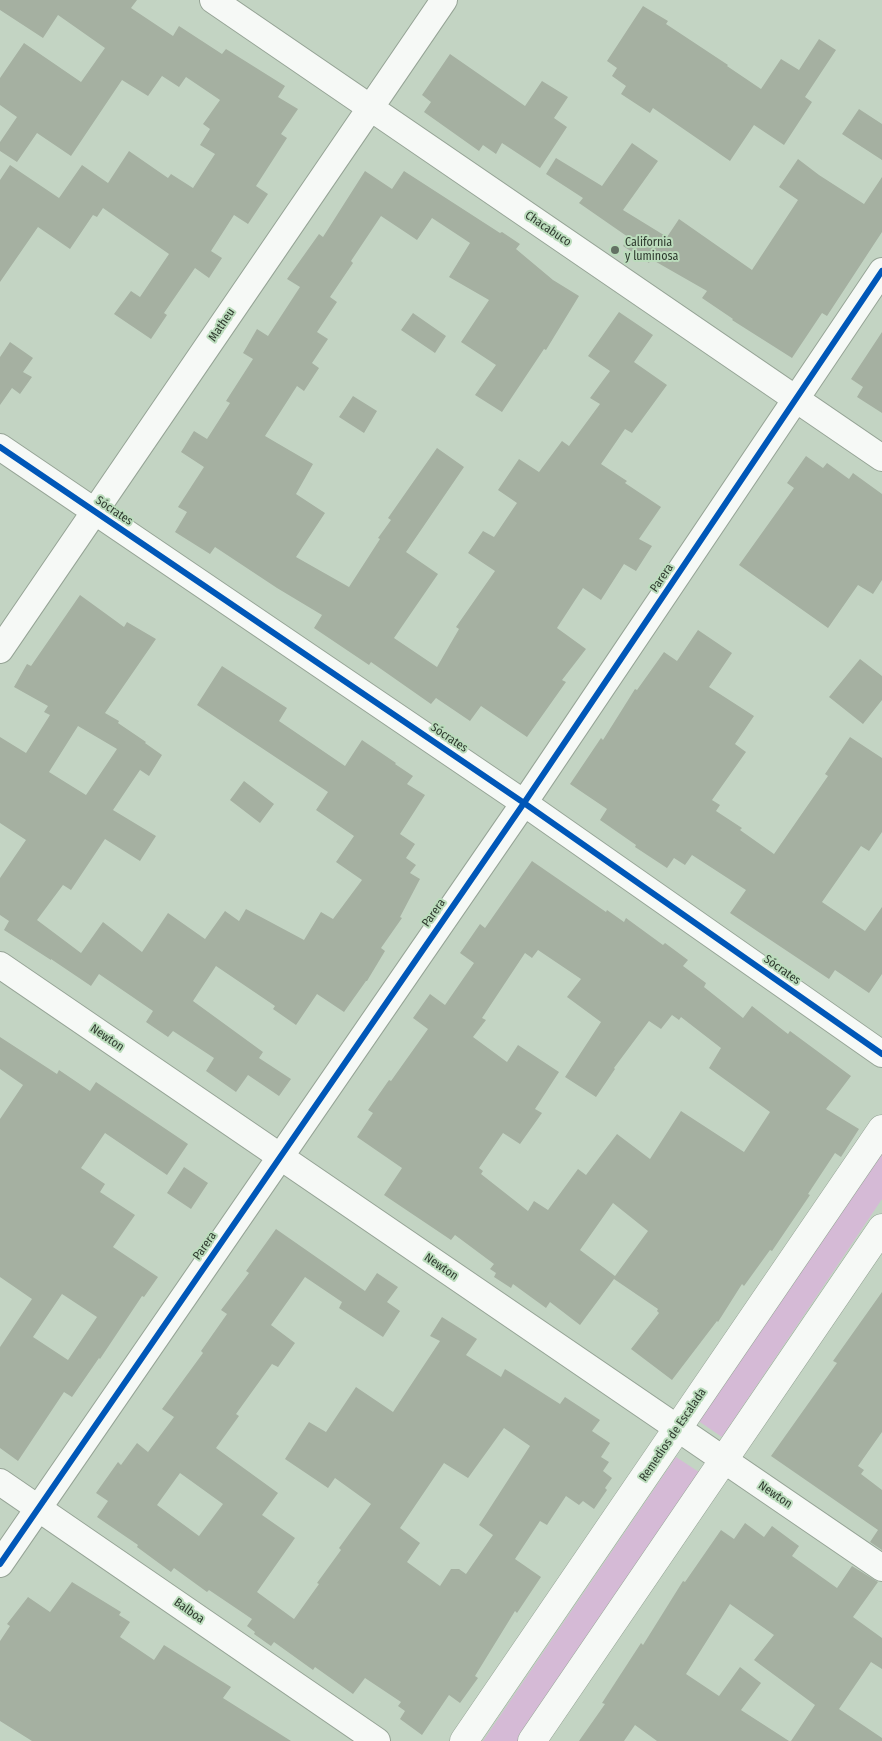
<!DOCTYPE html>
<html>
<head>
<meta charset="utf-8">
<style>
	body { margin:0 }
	canvas { display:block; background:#c3d4c3 }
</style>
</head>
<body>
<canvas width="882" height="1741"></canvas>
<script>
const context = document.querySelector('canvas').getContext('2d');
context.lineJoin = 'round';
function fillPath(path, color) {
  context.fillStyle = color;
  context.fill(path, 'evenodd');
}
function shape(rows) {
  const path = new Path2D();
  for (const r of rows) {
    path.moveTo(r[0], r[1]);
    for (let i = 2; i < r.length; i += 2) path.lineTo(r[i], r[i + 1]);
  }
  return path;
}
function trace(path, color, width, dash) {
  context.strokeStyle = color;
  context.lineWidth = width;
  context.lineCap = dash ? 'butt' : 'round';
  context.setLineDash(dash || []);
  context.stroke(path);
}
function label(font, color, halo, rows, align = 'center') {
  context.font = font + ' "Fira Sans Condensed",sans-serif';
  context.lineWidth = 4;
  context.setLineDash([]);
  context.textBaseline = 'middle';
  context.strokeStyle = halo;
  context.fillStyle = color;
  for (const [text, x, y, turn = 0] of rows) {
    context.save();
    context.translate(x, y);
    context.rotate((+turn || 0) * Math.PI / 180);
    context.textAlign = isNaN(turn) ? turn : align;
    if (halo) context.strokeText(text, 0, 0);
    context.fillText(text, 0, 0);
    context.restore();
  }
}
fillPath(shape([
	[882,1153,882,1199,722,1437,697,1420],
	[676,1457,702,1474,521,1741,483,1741]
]), '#d5bad6');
fillPath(shape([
	[0,0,137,0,131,8,173,36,179,26,222,54,226,49,285,86,278,97,298,109,281,134,287,138,256,186,268,194,248,224,234,215,211,251,222,258,209,278,195,268,164,313,167,315,151,339,114,314,131,291,140,297,169,254,103,208,97,217,93,215,70,249,38,227,0,282,0,180,10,165,59,198,82,165,108,183,129,151,168,178,171,174,193,188,215,154,200,145,210,129,203,124,220,100,186,77,179,87,162,76,148,96,122,80,71,156,37,133,17,162,0,151,0,142,17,117,0,105,0,78,24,43,81,82,105,48,58,15,43,38,0,10],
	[643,6,668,21,666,24,728,65,727,66,761,89,781,59,799,70,819,39,836,50,805,97,812,102,784,145,754,125,730,161,653,108,650,113,621,94,626,86,612,76,617,68,607,61],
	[450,54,525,106,542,81,568,97,554,118,567,127,540,168,502,143,496,154,483,145,479,151,424,112,431,102,422,95],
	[859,109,882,124,882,160,842,134],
	[632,143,658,161,623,210,667,237,679,219,752,270,798,200,779,187,798,159,819,175,864,204,882,177,882,232,827,316,822,313,792,358,732,320,733,319,702,298,707,291,651,259,649,263,623,246,628,237,579,203,583,198,546,174,556,158,602,186],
	[365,171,392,189,404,171,500,233,502,232,520,244,516,249,553,280,579,296,546,350,544,349,502,412,475,395,496,365,461,342,489,300,449,277,470,243,432,218,417,240,381,216,351,261,353,263,330,297,337,302,317,332,328,339,312,363,319,368,304,391,297,386,265,436,313,464,296,494,325,513,296,557,349,587,380,539,378,538,391,520,388,518,437,448,464,467,406,552,438,574,394,638,437,667,459,629,456,627,495,571,468,553,483,531,494,537,517,503,498,490,519,459,539,472,562,441,569,446,600,404,590,398,610,371,588,356,619,312,653,335,634,362,667,385,632,433,625,429,601,464,627,481,625,483,661,507,639,539,652,546,636,571,624,564,601,600,583,588,557,628,586,649,562,680,566,682,527,737,481,706,470,721,436,698,431,704,371,662,369,665,314,628,322,615,277,588,215,547,210,554,175,532,187,512,178,507,204,467,181,452,194,431,207,439,230,403,226,401,253,359,243,353,257,329,268,336,300,287,287,279,319,234,323,237],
	[413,313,446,336,435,353,401,330],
	[882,332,882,413,857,397,863,387,851,379],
	[10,342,33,358,23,372,32,377,20,394,12,388,0,405,0,357],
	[353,396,377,411,364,433,339,417],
	[806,456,823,468,827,463,849,479,853,473,882,494,882,580,873,594,858,585,828,628,739,565,794,488,787,483],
	[80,595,124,627,127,622,156,639,105,713,119,721,118,723,146,742,145,743,162,755,149,776,140,770,113,810,156,836,140,861,105,839,71,890,63,885,37,920,81,953,103,922,142,952,168,913,205,939,225,911,239,921,246,909,304,940,321,912,333,919,362,880,336,862,354,836,316,810,328,792,197,705,222,666,287,708,279,721,345,766,362,740,396,763,395,764,413,776,407,784,425,795,400,834,415,844,406,858,416,865,410,873,420,879,400,917,402,918,381,948,385,951,367,981,366,981,344,1012,317,994,296,1025,273,1009,275,1006,216,966,193,1001,263,1052,259,1058,291,1079,279,1096,248,1075,236,1092,206,1071,214,1058,173,1031,168,1037,146,1022,153,1011,99,974,91,986,51,959,51,960,4,930,9,921,0,915,0,878,26,840,0,823,0,737,26,753,50,715,44,712,48,706,14,687,27,664,31,666],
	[78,726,117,749,86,795,49,772],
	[698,630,732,653,709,687,754,716,735,744,746,752,712,800,720,805,716,811,742,828,740,830,774,854,828,776,825,774,850,737,882,758,882,832,869,851,861,846,822,902,865,931,882,907,882,974,869,993,835,970,829,979,730,913,746,890,692,855,685,865,674,858,667,868,635,847,636,845,600,820,607,809,570,784,601,738,603,740,635,689,637,690,664,652,677,661],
	[860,659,882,676,882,700,863,724,829,697],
	[244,781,274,804,260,823,230,800],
	[532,861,606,912,607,910,624,922,626,918,663,945,665,943,688,960,683,966,706,983,704,987,743,1018,752,1006,788,1034,790,1031,851,1076,826,1109,859,1129,841,1157,835,1153,808,1194,810,1195,772,1251,770,1250,744,1286,742,1284,718,1322,717,1321,672,1380,631,1349,659,1313,657,1311,658,1309,614,1279,580,1325,550,1302,546,1308,513,1284,511,1288,494,1277,496,1273,490,1269,494,1264,455,1235,451,1240,384,1195,402,1168,357,1137,373,1113,368,1110,389,1080,391,1081,428,1029,413,1018,430,994,445,1005,474,963,460,953,480,924,485,928],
	[538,950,581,979,567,997,601,1022,565,1077,596,1097,615,1069,614,1068,649,1021,661,1029,672,1015,679,1020,681,1017,721,1048,709,1068,770,1112,744,1152,681,1111,650,1159,617,1134,586,1175,578,1169,548,1210,534,1201,528,1211,481,1174,483,1171,479,1168,503,1133,520,1144,542,1113,535,1109,559,1072,518,1045,507,1062,473,1037,486,1020,482,1018,525,953,532,958],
	[613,1203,648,1231,615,1276,580,1250],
	[0,1037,57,1074,59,1070,90,1091,96,1082,188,1144,167,1175,105,1133,81,1168,105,1184,100,1192,135,1215,113,1247,158,1277,144,1297,142,1296,100,1359,99,1358,72,1397,64,1392,18,1461,0,1448,0,1347,32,1299,0,1277,0,1119,23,1085,0,1069],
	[62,1294,97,1317,68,1360,33,1337],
	[184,1167,208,1183,191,1209,167,1193],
	[276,1229,365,1291,377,1273,398,1287,387,1302,400,1311,383,1337,339,1308,342,1302,305,1277,271,1325,295,1343,278,1367,272,1364,236,1414,239,1416,216,1448,278,1493,262,1515,295,1538,257,1592,294,1619,319,1584,317,1583,341,1550,339,1548,371,1504,335,1478,328,1488,285,1459,309,1422,326,1432,356,1387,393,1412,440,1341,430,1336,442,1317,477,1339,466,1355,501,1377,505,1369,560,1404,565,1397,600,1420,592,1431,610,1443,601,1457,609,1462,603,1471,612,1478,605,1488,607,1490,594,1509,583,1501,579,1505,566,1496,547,1525,540,1521,515,1559,541,1577,517,1613,515,1611,475,1676,478,1678,460,1703,449,1695,422,1735,400,1719,405,1711,398,1706,401,1702,365,1678,353,1694,315,1667,313,1670,274,1642,271,1646,254,1634,255,1632,247,1626,252,1619,209,1590,207,1592,174,1568,171,1572,137,1547,138,1545,97,1517,108,1501,96,1493,118,1462,121,1465,137,1443,148,1452,174,1417,162,1409,203,1353,201,1351,227,1314,221,1310,249,1273,246,1271],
	[504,1428,530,1446,479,1525,493,1535,466,1574,459,1569,451,1569,440,1586,407,1562,420,1543,400,1528,444,1463,468,1478],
	[180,1473,223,1504,199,1536,157,1505],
	[882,1292,882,1432,858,1466,864,1470,861,1474,882,1490,882,1550,870,1542,878,1530,771,1456,837,1363,833,1361],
	[745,1523,764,1537,772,1526,799,1546,792,1556,837,1588,852,1566,878,1582,853,1617,882,1638,882,1669,871,1662,839,1709,882,1738,882,1741,791,1741,815,1705,754,1660,774,1635,730,1604,686,1674,719,1696,740,1667,761,1683,741,1710,789,1741,657,1741,635,1725,624,1741,579,1741,605,1704,602,1703,641,1643,643,1645,683,1581,685,1582,721,1530,734,1539],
	[72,1582,121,1612,119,1615,130,1622,120,1637,154,1660,164,1645,231,1687,223,1698,291,1741,32,1741,0,1721,0,1641,10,1626,7,1624,28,1597,50,1612]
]), '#a5b0a1');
const street = shape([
	[213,0,882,458],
	[0,447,524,803,882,1054],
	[0,650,444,0],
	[0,965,882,1568],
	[0,1482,377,1741],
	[0,1564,524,803,882,271]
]);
const secondary = shape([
	[464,1741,882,1129],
	[532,1741,882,1228]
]);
trace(street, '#96a496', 28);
trace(secondary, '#96a496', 29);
trace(street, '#f6f9f6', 26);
trace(secondary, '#f6f9f6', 28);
trace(shape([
	[0,447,524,803,882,1054],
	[0,1564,524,803,882,271]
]), '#0057b8', 6);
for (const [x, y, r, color] of [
	[615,250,5,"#637163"]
]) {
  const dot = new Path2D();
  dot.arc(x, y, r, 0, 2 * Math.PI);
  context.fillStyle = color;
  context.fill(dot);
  trace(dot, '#bbdcbc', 2);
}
label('12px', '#2f3b2f', '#bbdcbc', [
	["Chacabuco",548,229,34],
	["Matheu",222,325,-56],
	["Sócrates",114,511,34],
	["Parera",662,578,-56],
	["Sócrates",449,738,34],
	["Parera",434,913,-55],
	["Sócrates",782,970,35],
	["Newton",107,1038,34],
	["Parera",205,1246,-55],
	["Newton",441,1267,34],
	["Remedios de Escalada",673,1435,-56],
	["Newton",775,1495,34],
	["Balboa",189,1611,35]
]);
label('12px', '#2f3b2f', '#bbdcbc', [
	["California",625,243],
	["y luminosa",625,257]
], 'left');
</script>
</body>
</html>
